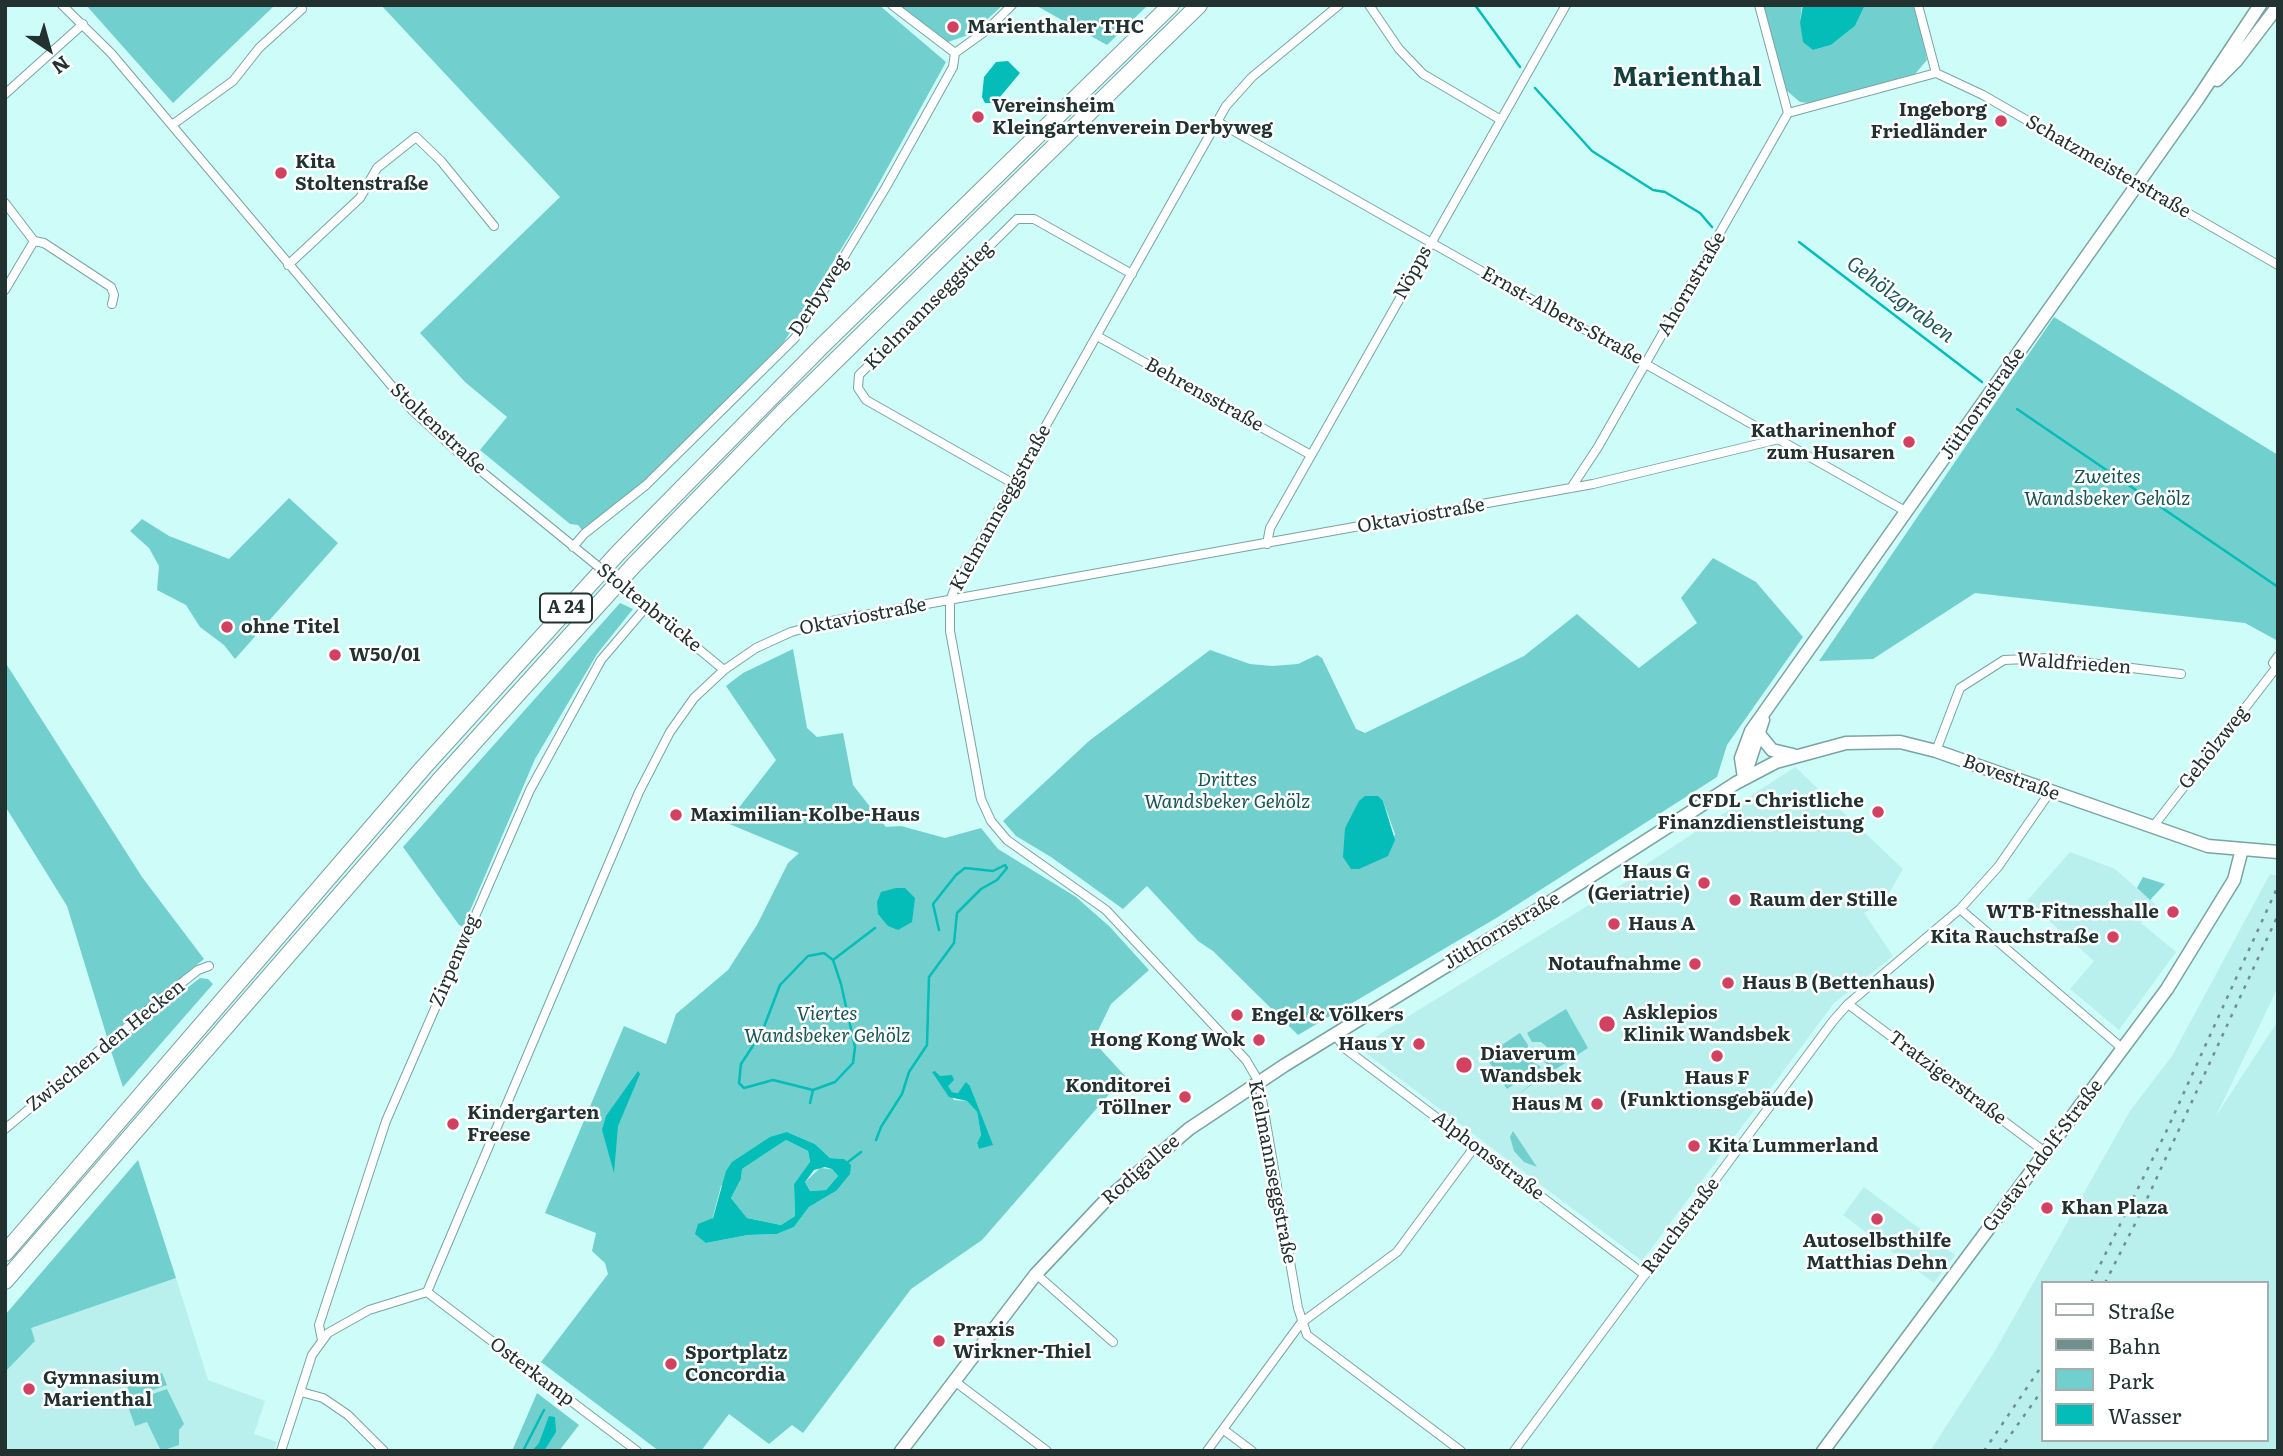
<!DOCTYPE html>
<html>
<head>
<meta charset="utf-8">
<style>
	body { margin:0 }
	#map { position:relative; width:2283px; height:1456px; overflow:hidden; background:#cefcf9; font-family:Literata,serif }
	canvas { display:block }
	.frame { position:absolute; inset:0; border:7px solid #213231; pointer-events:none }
	.legend { position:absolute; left:2041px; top:1281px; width:228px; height:161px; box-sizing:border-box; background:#fff; border:2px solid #a6adad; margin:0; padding:9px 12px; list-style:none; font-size:21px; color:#213231 }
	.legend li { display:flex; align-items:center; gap:14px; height:35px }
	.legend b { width:35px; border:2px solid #a6adad }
	.north { position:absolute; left:14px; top:14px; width:70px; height:70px; -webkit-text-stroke:5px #fff; paint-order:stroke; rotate:144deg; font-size:19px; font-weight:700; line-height:28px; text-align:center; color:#213231 }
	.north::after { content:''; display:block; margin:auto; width:24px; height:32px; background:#213231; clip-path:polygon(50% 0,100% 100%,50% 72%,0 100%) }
</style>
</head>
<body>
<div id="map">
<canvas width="2283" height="1456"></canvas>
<div class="frame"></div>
<ul class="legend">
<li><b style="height:9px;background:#fff"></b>Straße</li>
<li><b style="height:9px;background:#718f8d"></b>Bahn</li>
<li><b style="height:19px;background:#71d0cd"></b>Park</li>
<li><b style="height:19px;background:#04bcb8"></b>Wasser</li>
</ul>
<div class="north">N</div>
</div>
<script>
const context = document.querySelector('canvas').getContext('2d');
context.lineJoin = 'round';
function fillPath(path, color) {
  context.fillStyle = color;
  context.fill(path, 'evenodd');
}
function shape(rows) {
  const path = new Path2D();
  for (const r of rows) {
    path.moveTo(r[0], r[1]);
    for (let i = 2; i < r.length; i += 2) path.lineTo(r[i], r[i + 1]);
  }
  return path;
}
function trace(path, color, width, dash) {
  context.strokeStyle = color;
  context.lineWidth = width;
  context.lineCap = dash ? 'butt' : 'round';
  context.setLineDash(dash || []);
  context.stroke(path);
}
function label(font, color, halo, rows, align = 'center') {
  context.font = font + ' Literata,serif';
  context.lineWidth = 5;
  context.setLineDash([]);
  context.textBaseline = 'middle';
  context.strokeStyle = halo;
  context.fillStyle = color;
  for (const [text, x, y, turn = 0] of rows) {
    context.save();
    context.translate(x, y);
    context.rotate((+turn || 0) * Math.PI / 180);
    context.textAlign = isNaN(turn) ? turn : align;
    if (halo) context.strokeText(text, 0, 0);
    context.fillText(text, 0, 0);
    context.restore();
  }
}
fillPath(shape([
	[1795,767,1903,869,1885,900,1864,913,1893,956,1834,1003,1642,1261,1363,1051,1362,1045,1644,871,1648,863],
	[2070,852,2115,869,2156,905,2141,923,2176,952,2119,1030,2070,989,2094,961,2027,901],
	[2270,874,2278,876,2278,987,2216,1116,2278,1021,2278,1451,1930,1451,1995,1351,2130,1111,2172,1056],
	[2043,1283,2267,1283,2267,1440,2043,1440],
	[1864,1187,1955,1255,1934,1283,1843,1215],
	[176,1278,208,1380,265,1401,254,1434,277,1442,274,1451,5,1451,5,1372,35,1341,30,1328]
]), '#b9efec');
fillPath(shape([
	[86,5,275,5,173,103],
	[381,5,879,5,946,62,857,223,784,342,643,484,582,530,578,525,570,524,480,450,507,417,465,382,420,333,560,197],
	[899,5,1003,5,971,34,948,42],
	[1035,5,1148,5,1107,45],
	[1763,5,1802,5,1800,22,1813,50,1831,45,1855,26,1865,5,1915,5,1927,60,1915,74,1809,103,1800,102,1786,90],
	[2054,317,2278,455,2278,641,2245,623,1975,593,1873,659,1819,661],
	[289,498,338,543,235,659,224,645,200,627,186,605,157,590,159,566,149,548,130,531,142,519,169,536,229,559],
	[1713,558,1756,582,1803,637,1727,745,1717,777,1498,917,1298,1035,1213,951,1198,941,1147,886,1123,909,1051,857,1016,836,1003,821,1089,741,1210,650,1250,664,1272,666,1298,664,1317,655,1322,658,1356,729,1365,733,1524,656,1577,614,1639,668,1697,623,1681,598],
	[1383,801,1395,834,1388,855,1375,861,1345,828,1353,818],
	[620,603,633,609,597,654,535,759,463,927,459,925,403,847],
	[793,649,807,728,817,737,843,733,853,785,886,827,901,826,945,838,981,828,998,849,1076,897,1110,927,1149,970,1111,1004,1093,1041,1125,1076,982,1240,911,1289,803,1433,792,1425,769,1444,729,1414,701,1451,659,1451,541,1362,608,1274,605,1263,592,1251,596,1233,545,1213,624,1026,666,1044,676,1014,728,970,757,925,788,863,799,853,727,823,776,760,726,686,743,673],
	[935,1071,952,1092,958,1093,970,1086,992,1145,979,1149,977,1143,981,1135,977,1112,967,1101,954,1100],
	[787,1132,815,1144,830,1158,844,1159,836,1191,809,1207,794,1227,777,1234,748,1235,706,1243,721,1186],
	[5,662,142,877,204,959,107,1037,67,906,5,806],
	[2143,877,2165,884,2150,900,2137,888],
	[200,978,208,979,213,984,123,1087,110,1048],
	[1566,1009,1588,1048,1518,1094,1551,1070,1544,1061,1548,1054,1546,1046,1541,1042,1532,1042,1527,1033],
	[1520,1033,1528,1045,1527,1059,1541,1067,1507,1089,1485,1056],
	[1513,1131,1537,1167,1524,1162,1514,1151,1510,1137],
	[786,1140,808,1151,810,1163,794,1184,795,1216,781,1225,747,1218,731,1198,741,1179,742,1169],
	[138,1160,176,1278,31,1328,35,1341,5,1372,5,1315],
	[820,1168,832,1169,838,1176,826,1190,810,1191,805,1182],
	[162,1373,167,1385,131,1398,127,1386],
	[167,1389,184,1424,179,1430,179,1445,161,1451,147,1422,135,1426,127,1403],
	[537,1393,579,1425,559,1451,512,1451]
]), '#71d0cd');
fillPath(shape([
	[1803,5,1865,5,1855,26,1831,45,1813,50,1803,42,1800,22],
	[1008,61,1020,73,995,103,985,103,982,97,984,77,996,62],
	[1365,796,1378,796,1383,801,1395,840,1388,856,1359,869,1351,869,1343,857,1345,828,1359,801],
	[896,888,905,888,915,898,912,922,898,930,888,926,878,914,877,902,881,892],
	[638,1071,640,1074,618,1126,614,1173,602,1130,606,1116],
	[935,1071,940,1076,952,1075,954,1080,948,1086,952,1092,958,1093,966,1082,970,1086,993,1145,979,1149,977,1143,981,1135,977,1112,967,1101,949,1097,932,1072],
	[787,1132,815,1144,830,1158,844,1159,851,1165,850,1174,836,1191,809,1207,794,1227,777,1234,748,1235,706,1243,695,1234,698,1224,713,1218,726,1171,732,1162,770,1137],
	[786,1140,808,1151,810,1162,794,1184,795,1216,781,1225,747,1218,731,1198,741,1179,742,1169],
	[825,1167,832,1169,838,1176,826,1190,810,1191,805,1182,814,1170],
	[549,1416,555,1417,556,1432,544,1451,532,1451,539,1443]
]), '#04bcb8');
trace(shape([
	[1475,5,1520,67],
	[1535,88,1592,151,1653,190,1665,192,1700,213,1712,227],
	[1799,242,1982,382],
	[2017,409,2278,587],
	[824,953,833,960,841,984,855,1047,853,1063,835,1082,813,1090,773,1080,744,1088,739,1083,741,1064,762,1032,780,985,808,956,824,953],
	[833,960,875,928],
	[810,1103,813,1090],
	[876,1140,881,1127,902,1094,909,1072,927,1045,929,977,954,943,957,913,981,889,997,880,1007,868,1005,865,993,871,965,868,956,875,933,904,939,930],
	[848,1162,861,1152],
	[523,1451,544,1410]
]), '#04bcb8', 2.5);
const street = shape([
	[62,5,111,53,412,410,459,453,589,559],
	[892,5,955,53],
	[1339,5,1252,77,1226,106,956,585,950,601,950,631,981,799,991,821,1007,840,1106,910,1246,1060,1259,1082,1298,1308,1307,1335,1461,1451],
	[1369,5,1399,49,1423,74,1501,120],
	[1759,5,1788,113],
	[1936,73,1983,95,2278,265],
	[5,94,83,24],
	[1788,113,1936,73,1918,5],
	[1218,122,1907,512],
	[172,125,233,81,259,48,302,9],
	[5,203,34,241,5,290],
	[34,241,44,243,111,287,114,295,112,304],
	[288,265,360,198,377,168,416,137,441,161,494,226],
	[1097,336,1311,455],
	[1014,484,866,400,858,388,859,375,1017,219,1034,219,1132,274],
	[1571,488,1598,447,1788,113],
	[1267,544,1270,528,1566,5],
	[573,547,584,534,646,485,795,338,886,187,953,67,955,53,987,30,1012,5],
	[632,594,724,670],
	[2278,656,2273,663,2278,669],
	[1936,751,1960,688,2004,660,2049,658,2181,674],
	[2152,828,2276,668],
	[1960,909,2123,1049],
	[1848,1004,2045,1152],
	[1334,1034,1347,1050,1645,1275],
	[5,1129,151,1007,198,970,209,966],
	[1036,1274,1113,1342],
	[427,1292,637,1451],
	[322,1340,319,1325,386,1121,530,790,601,660,647,606],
	[953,1380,1047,1451],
	[301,1392,323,1398,348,1415,384,1451],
	[1224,1430,1252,1451],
	[281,1451,312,1355,328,1333,369,1310,427,1292,639,792,670,732,694,698,724,670,756,648,791,632,832,621,1593,484,1779,439],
	[1207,1451,1301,1323,1397,1252,1476,1145],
	[1514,1451,1833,1021,1848,1004,1960,909,1998,867,2050,792]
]);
const secondary = shape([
	[2217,80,2236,61,2278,6],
	[1759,734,1772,750,1793,755],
	[1744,778,1741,758,1751,731,2197,100,2260,5],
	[1744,778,1763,720],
	[901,1451,1036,1274,1105,1201,1189,1129,1285,1065,1552,901,1736,783,1776,762,1846,743,1900,742,1936,751,2208,846,2278,852],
	[1823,1451,2167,989,2234,880,2242,849]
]);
const highway = shape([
	[5,1253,423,768,618,553,822,346,1171,5],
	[5,1281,439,781,634,565,782,413,1199,5]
]);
trace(street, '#79a4a2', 10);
trace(secondary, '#79a4a2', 15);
trace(highway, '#79a4a2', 18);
trace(street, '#fff', 8);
trace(secondary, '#fff', 12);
trace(highway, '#fff', 16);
trace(shape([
	[2091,1283,2166,1132,2278,886],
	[2105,1283,2140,1214,2278,915],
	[1984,1451,2043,1364],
	[1999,1451,2043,1389]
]), '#718f8d', 2.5, [3.5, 7]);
const streetBridge = shape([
	[589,559,632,594]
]);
trace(streetBridge, '#79a4a2', 10, []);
trace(streetBridge, '#fff', 8);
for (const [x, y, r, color] of [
	[953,27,7,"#d24260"],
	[978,117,7,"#d24260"],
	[2001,121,7,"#d24260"],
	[281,173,7,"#d24260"],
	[1909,442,7,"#d24260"],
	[227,627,7,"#d24260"],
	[335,655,7,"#d24260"],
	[1878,812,7,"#d24260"],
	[676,815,7,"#d24260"],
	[1704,883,7,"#d24260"],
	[1735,900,7,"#d24260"],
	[2173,912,7,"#d24260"],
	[1614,924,7,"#d24260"],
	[2113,937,7,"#d24260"],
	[1695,964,7,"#d24260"],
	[1728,983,7,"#d24260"],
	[1237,1015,7,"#d24260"],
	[1607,1024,9,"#d24260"],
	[1259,1040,7,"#d24260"],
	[1419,1044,7,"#d24260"],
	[1717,1056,7,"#d24260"],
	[1464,1065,9,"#d24260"],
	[1185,1097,7,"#d24260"],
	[1597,1104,7,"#d24260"],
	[453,1124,7,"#d24260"],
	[1694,1146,7,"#d24260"],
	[2047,1208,7,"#d24260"],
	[1877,1219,7,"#d24260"],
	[939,1341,7,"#d24260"],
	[671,1364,7,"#d24260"],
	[29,1389,7,"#d24260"]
]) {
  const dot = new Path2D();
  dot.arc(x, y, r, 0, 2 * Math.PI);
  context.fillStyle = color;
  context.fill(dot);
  trace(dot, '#fff', 2.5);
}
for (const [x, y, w] of [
	[566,608,52]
]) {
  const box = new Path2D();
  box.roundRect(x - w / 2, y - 14.5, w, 29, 5);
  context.fillStyle = '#fff';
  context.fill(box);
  trace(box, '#213231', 2);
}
label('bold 18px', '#213231', null, [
	["A 24",566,608]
]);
label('bold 19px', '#213231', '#fff', [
	["Marienthaler THC",967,27],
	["Vereinsheim",992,106],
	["Kleingartenverein Derbyweg",992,128],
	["Ingeborg",1987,110,"right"],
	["Friedländer",1987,132,"right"],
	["Kita",295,162],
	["Stoltenstraße",295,184],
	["Katharinenhof",1895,431,"right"],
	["zum Husaren",1895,453,"right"],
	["ohne Titel",241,627],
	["W50/01",349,655],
	["CFDL - Christliche",1864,801,"right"],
	["Finanzdienstleistung",1864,823,"right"],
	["Maximilian-Kolbe-Haus",690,815],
	["Haus G",1690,872,"right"],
	["(Geriatrie)",1690,894,"right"],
	["Raum der Stille",1749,900],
	["WTB-Fitnesshalle",2159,912,"right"],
	["Haus A",1628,924],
	["Kita Rauchstraße",2099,937,"right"],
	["Notaufnahme",1681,964,"right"],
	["Haus B (Bettenhaus)",1742,983],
	["Asklepios",1623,1013],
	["Klinik Wandsbek",1623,1035],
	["Engel & Völkers",1251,1015],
	["Hong Kong Wok",1245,1040,"right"],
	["Haus Y",1405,1044,"right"],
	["Diaverum",1480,1054],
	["Wandsbek",1480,1076],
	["Haus F",1717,1078,"center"],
	["(Funktionsgebäude)",1717,1100,"center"],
	["Konditorei",1171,1086,"right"],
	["Töllner",1171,1108,"right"],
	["Haus M",1583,1104,"right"],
	["Kindergarten",467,1113],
	["Freese",467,1135],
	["Kita Lummerland",1708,1146],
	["Khan Plaza",2061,1208],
	["Autoselbsthilfe",1877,1241,"center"],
	["Matthias Dehn",1877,1263,"center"],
	["Praxis",953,1330],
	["Wirkner-Thiel",953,1352],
	["Sportplatz",685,1353],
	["Concordia",685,1375],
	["Gymnasium",43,1378],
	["Marienthal",43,1400]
], 'left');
label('19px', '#213231', '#fff', [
	["Schatzmeisterstraße",2108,167,30],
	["Nöpps",1413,273,-61],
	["Ahornstraße",1692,284,-60],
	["Derbyweg",819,296,-57],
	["Kielmannseggstieg",929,306,-45],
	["Ernst-Albers-Straße",1562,316,29],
	["Behrensstraße",1204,395,29],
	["Jüthornstraße",1983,404,-55],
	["Stoltenstraße",438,429,43],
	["Kielmannseggstraße",1001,508,-61],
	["Oktaviostraße",1421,516,-10],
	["Stoltenbrücke",649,608,39],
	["Oktaviostraße",863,617,-11],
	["Waldfrieden",2074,664,4],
	["Gehölzweg",2214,748,-52],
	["Bovestraße",2011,778,20],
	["Jüthornstraße",1502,931,-31],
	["Zirpenweg",455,961,-67],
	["Zwischen den Hecken",106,1046,-39],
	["Tratzigerstraße",1947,1078,37],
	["Alphonsstraße",1488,1156,37],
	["Gustav-Adolf-Straße",2043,1156,-53],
	["Rodigallee",1141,1170,-41],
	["Kielmannseggstraße",1272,1172,79],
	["Rauchstraße",1681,1226,-53],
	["Osterkamp",532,1372,37]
]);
label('italic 19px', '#175553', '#fff', [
	["Zweites",2107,477],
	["Wandsbeker Gehölz",2107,499],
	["Drittes",1227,780],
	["Wandsbeker Gehölz",1227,802],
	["Viertes",827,1014],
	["Wandsbeker Gehölz",827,1036]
]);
label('italic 21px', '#1d5958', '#fff', [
	["Gehölzgraben",1900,300,37]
]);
label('bold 26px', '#153f3e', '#fff', [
	["Marienthal",1687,78]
]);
</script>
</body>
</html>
